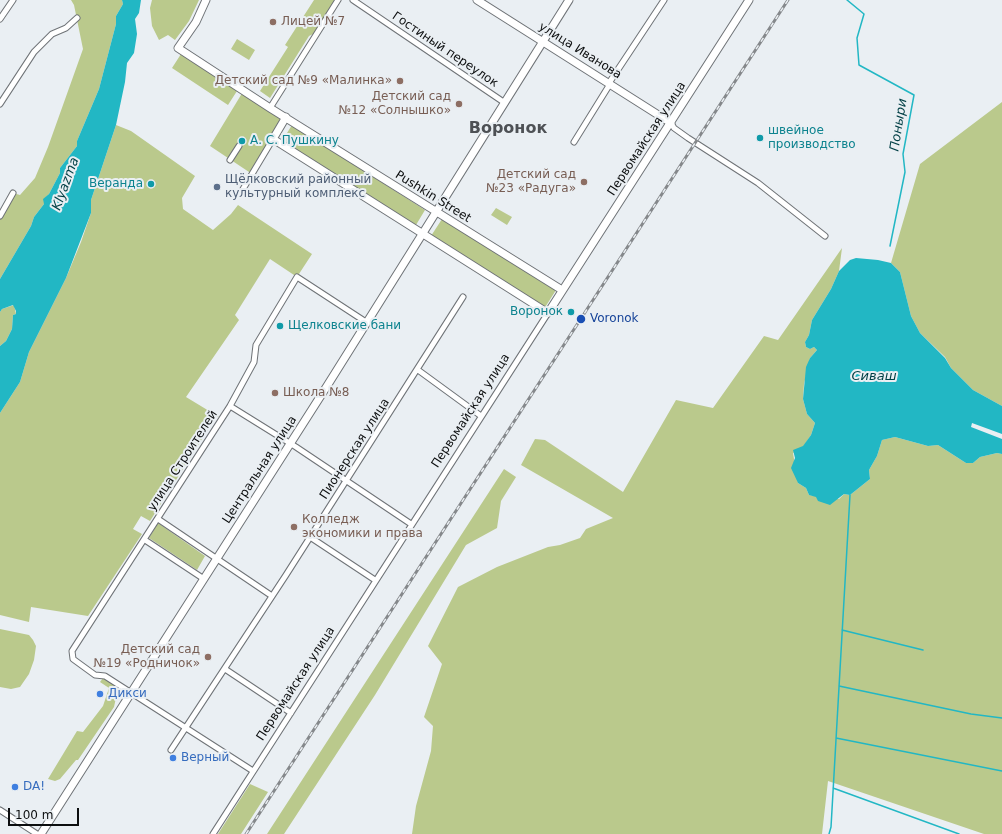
<!DOCTYPE html>
<html>
<head>
<meta charset="utf-8">
<style>
	body { margin:0 }
	#map { position:relative; width:1002px; height:834px; overflow:hidden; background:#eaeff3; font-family:"DejaVu Sans",sans-serif }
	canvas { display:block }
	.scale { position:absolute; left:8px; top:808px; width:71px; height:18px; box-sizing:border-box; border:2px solid #0c0e0f; border-top:0; padding-left:5px; font-size:12px; line-height:14px; white-space:nowrap; color:#0c0e0f; -webkit-text-stroke:3px #eaeff3; paint-order:stroke }
</style>
</head>
<body>
<div id="map">
<canvas width="1002" height="834"></canvas>
<div class="scale">100 m</div>
</div>
<script>
const context = document.querySelector('canvas').getContext('2d');
context.lineJoin = 'round';
function fillPath(path, color) {
  context.fillStyle = color;
  context.fill(path, 'evenodd');
}
function shape(rows) {
  const path = new Path2D();
  for (const r of rows) {
    path.moveTo(r[0], r[1]);
    for (let i = 2; i < r.length; i += 2) path.lineTo(r[i], r[i + 1]);
  }
  return path;
}
function trace(path, color, width, dash) {
  context.strokeStyle = color;
  context.lineWidth = width;
  context.lineCap = dash ? 'butt' : 'round';
  context.setLineDash(dash || []);
  context.stroke(path);
}
function label(font, color, halo, rows, align = 'center') {
  context.font = font + ' "DejaVu Sans",sans-serif';
  context.lineWidth = 4;
  context.setLineDash([]);
  context.textBaseline = 'middle';
  context.strokeStyle = halo;
  context.fillStyle = color;
  for (const [text, x, y, turn = 0] of rows) {
    context.save();
    context.translate(x, y);
    context.rotate((+turn || 0) * Math.PI / 180);
    context.textAlign = isNaN(turn) ? turn : align;
    if (halo) context.strokeText(text, 0, 0);
    context.fillText(text, 0, 0);
    context.restore();
  }
}
fillPath(shape([
	[71,0,122,0,123,4,116,16,116,24,99,89,77,141,77,146,60,168,60,173,49,194,44,199,44,204,34,217,31,226,0,279,0,216,13,193,20,195,35,178,48,147,83,49,74,5],
	[152,0,199,0,189,21,175,40,168,35,159,40,152,26,150,8],
	[314,0,335,0,315,33,309,36,270,98,260,91,288,47,285,45],
	[237,39,255,50,249,60,231,49],
	[181,54,237,91,228,105,172,68],
	[244,90,286,117,252,174,210,146],
	[1002,102,1002,406,973,390,951,368,945,357,920,333,911,316,900,272,891,263,920,164],
	[116,125,131,131,195,176,182,198,183,209,213,230,231,214,238,205,312,254,297,277,270,259,235,315,239,320,186,397,219,417,216,417,150,521,141,516,133,529,142,534,88,616,31,607,29,622,0,615,0,413,20,382,29,352,66,278,81,242,91,213,91,200],
	[292,125,425,210,416,225,282,141],
	[496,208,512,217,507,225,491,215],
	[442,219,556,290,544,309,431,236],
	[842,248,839,271,831,289,812,320,809,335,805,342,806,347,810,349,814,347,817,350,810,358,804,384,803,399,807,414,815,423,811,435,803,447,793,453,798,483,806,488,809,495,839,499,844,494,850,495,870,479,869,470,877,456,882,440,895,437,928,446,938,445,966,463,973,463,980,457,997,453,1002,454,1002,834,984,834,828,781,822,834,412,834,416,806,431,751,433,726,424,717,442,664,428,646,458,587,497,567,548,547,560,545,580,538,586,529,613,518,521,465,535,439,545,440,623,492,676,400,713,408,764,336,778,340],
	[14,305,16,314,13,315,12,329,6,341,0,346,0,312,2,309],
	[504,469,516,477,501,501,497,528,466,545,375,695,284,834,267,834],
	[158,523,205,556,197,570,149,538],
	[0,629,29,635,33,640,36,646,34,660,29,674,20,687,11,689,0,687],
	[103,678,113,684,117,693,114,707,78,760,76,760,60,779,55,781,48,779,77,731,83,732,103,706,109,688,100,682],
	[250,784,268,792,241,834,218,834]
]), '#bac98c');
fillPath(shape([
	[122,0,141,0,139,13,135,19,137,34,134,53,127,63,125,82,116,125,91,200,91,213,66,278,29,352,20,382,0,413,0,346,6,341,12,329,13,315,16,314,16,311,13,305,2,309,0,312,0,279,31,226,34,217,44,204,43,199,49,194,60,173,60,168,77,146,77,141,99,89,116,24,116,16,123,4],
	[856,258,878,260,891,263,900,272,911,316,920,333,945,358,951,368,973,390,1002,406,1002,434,972,423,971,427,1002,439,1002,454,997,453,980,457,973,463,966,463,938,445,928,446,895,437,882,440,877,456,869,470,870,479,850,495,844,494,830,505,818,501,816,497,809,495,806,488,798,483,791,468,795,458,793,450,803,446,811,435,815,423,807,414,803,399,806,367,810,358,817,350,814,347,810,349,806,347,805,342,809,335,812,320,831,289,839,271,850,260]
]), '#22b7c4');
trace(shape([
	[847,0,864,14,857,38,859,65,914,95,903,154,905,172,890,246],
	[842,630,923,650],
	[839,686,971,714,1002,718],
	[836,738,1002,771],
	[833,788,959,834],
	[829,834,831,827,850,495]
]), '#22b7c4', 1.5);
const street = shape([
	[353,0,505,103],
	[0,19,13,0],
	[609,83,664,0],
	[0,104,34,52,52,34,66,28,77,18],
	[270,108,338,0],
	[671,123,674,128,688,138,758,183,825,236],
	[574,142,610,84],
	[230,160,239,146],
	[240,194,273,139],
	[0,216,13,193],
	[418,370,481,416],
	[230,406,296,447,411,524],
	[158,519,272,596],
	[310,537,375,580],
	[145,540,204,579],
	[225,669,291,713],
	[171,750,286,575,463,297],
	[253,771,105,676,95,675,73,659,72,651,230,406,254,362,256,345,297,277,366,322],
	[0,810,37,834],
	[213,834,548,313]
]);
const secondary = shape([
	[206,0,196,22,178,48,270,108,562,290],
	[477,0,671,123],
	[286,117,273,139,548,313,749,0],
	[41,834,327,386,569,0]
]);
trace(street, '#6f7377', 7);
trace(secondary, '#6f7377', 9);
trace(street, '#fff', 5);
trace(secondary, '#fff', 7);
const rail = shape([
	[246,834,788,0]
]);
trace(rail, '#85888b', 3);
trace(rail, '#eaeff3', 1.5, [4.5]);
for (const [x, y, r, color] of [
	[273,22,4,"#8d6e63"],
	[400,81,4,"#8d6e63"],
	[459,104,4,"#8d6e63"],
	[760,138,4,"#0f9aa8"],
	[242,141,4,"#0f9aa8"],
	[584,182,4,"#8d6e63"],
	[151,184,4,"#0f9aa8"],
	[217,187,4,"#5c6f8a"],
	[571,312,4,"#0f9aa8"],
	[581,319,5,"#1a4fb4"],
	[280,326,4,"#0f9aa8"],
	[275,393,4,"#8d6e63"],
	[294,527,4,"#8d6e63"],
	[208,657,4,"#8d6e63"],
	[100,694,4,"#3f7fe0"],
	[173,758,4,"#3f7fe0"],
	[15,787,4,"#3f7fe0"]
]) {
  const dot = new Path2D();
  dot.arc(x, y, r, 0, 2 * Math.PI);
  context.fillStyle = color;
  context.fill(dot);
  trace(dot, '#eaeff3', 1.5);
}
label('12px', '#785e54', '#eaeff3', [
	["Лицей №7",281,22,"left"],
	["Детский сад №9 «Малинка»",392,81],
	["Детский сад",451,97],
	["№12 «Солнышко»",451,111],
	["Детский сад",576,175],
	["№23 «Радуга»",576,189],
	["Школа №8",283,393,"left"],
	["Колледж",302,520,"left"],
	["экономики и права",302,534,"left"],
	["Детский сад",200,650],
	["№19 «Родничок»",200,664]
], 'right');
label('12px', '#0c0e0f', '#eaeff3', [
	["Гостиный переулок",445,50,34],
	["улица Иванова",580,51,32],
	["Первомайская улица",647,139,-57],
	["Pushkin Street",433,197,32],
	["Первомайская улица",471,411,-57],
	["Пионерская улица",355,449,-57],
	["улица Строителей",183,461,-57],
	["Центральная улица",260,470,-57],
	["Первомайская улица",296,684,-57]
]);
label('12px', '#0d838f', '#eaeff3', [
	["швейное",768,131],
	["производство",768,145],
	["А. С. Пушкину",250,141],
	["Веранда",143,184,"right"],
	["Воронок",563,312,"right"],
	["Щелковские бани",288,326]
], 'left');
label('12px', '#4e5e75', '#eaeff3', [
	["Щёлковский районный",225,180],
	["культурный комплекс",225,194]
], 'left');
label('12px', '#164399', '#eaeff3', [
	["Voronok",590,319]
], 'left');
label('12px', '#366cbe', '#eaeff3', [
	["Дикси",108,694],
	["Верный",181,758],
	["DA!",23,787]
], 'left');
label('italic 13px', '#003f45', '#eaeff3', [
	["Поныри",899,125,-81],
	["Klyazma",66,184,-70],
	["Сиваш",874,377]
]);
label('bold 16px', '#4e5155', '#eaeff3', [
	["Воронок",508,129]
]);
</script>
</body>
</html>
